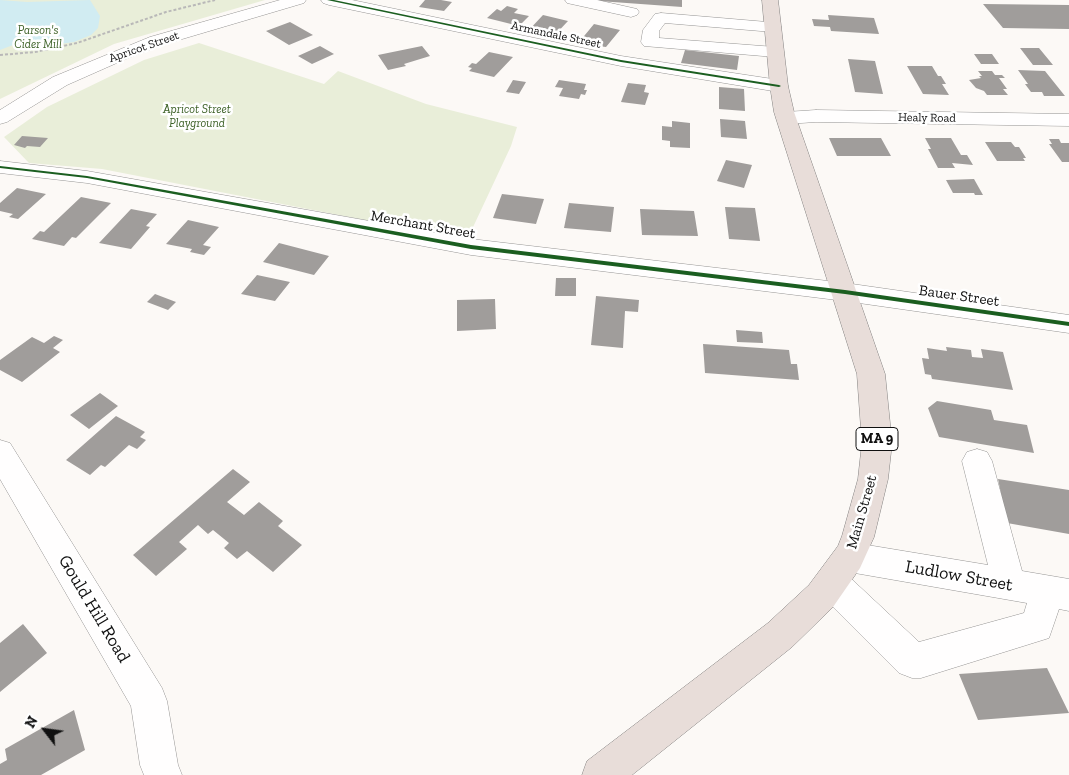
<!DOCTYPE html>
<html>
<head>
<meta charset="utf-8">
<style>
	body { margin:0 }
	#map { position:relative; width:1069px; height:775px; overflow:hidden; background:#fcf9f6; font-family:"Zilla Slab",serif }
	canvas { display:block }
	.north { position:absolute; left:20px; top:705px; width:50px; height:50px; -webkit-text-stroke:4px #fff; paint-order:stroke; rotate:300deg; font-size:14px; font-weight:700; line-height:20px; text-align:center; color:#101010 }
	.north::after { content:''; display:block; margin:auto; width:18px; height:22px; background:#101010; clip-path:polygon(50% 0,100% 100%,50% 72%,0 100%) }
</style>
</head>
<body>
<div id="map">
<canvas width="1069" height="775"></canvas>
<div class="north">N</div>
</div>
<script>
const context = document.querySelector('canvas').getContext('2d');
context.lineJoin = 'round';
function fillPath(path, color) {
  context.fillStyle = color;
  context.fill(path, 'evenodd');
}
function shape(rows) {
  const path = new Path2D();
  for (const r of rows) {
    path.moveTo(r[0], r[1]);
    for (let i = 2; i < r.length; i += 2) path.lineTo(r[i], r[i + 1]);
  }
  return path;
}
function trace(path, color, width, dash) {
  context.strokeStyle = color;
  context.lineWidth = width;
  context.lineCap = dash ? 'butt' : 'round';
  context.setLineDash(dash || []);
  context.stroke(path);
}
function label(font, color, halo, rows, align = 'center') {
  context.font = font + ' "Zilla Slab",serif';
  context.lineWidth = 5;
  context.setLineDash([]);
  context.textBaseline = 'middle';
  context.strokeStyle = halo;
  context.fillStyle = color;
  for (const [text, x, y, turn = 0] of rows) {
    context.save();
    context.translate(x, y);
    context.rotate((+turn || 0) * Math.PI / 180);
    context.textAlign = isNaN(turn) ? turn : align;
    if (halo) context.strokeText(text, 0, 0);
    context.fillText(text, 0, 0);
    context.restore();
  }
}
fillPath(shape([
	[0,0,265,0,114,44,0,99],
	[199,43,324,84,338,71,426,104,517,127,511,146,467,240,102,169,29,163,4,137,47,107,144,60]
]), '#e9eed9');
fillPath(shape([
	[0,0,27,2,90,0,100,16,98,28,91,35,74,42,44,46,26,40,0,50]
]), '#d1ecf2');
fillPath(shape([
	[425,0,441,0,452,2,444,11,419,7],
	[599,0,682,0,682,7,599,1],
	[983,4,1069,5,1069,29,1003,28],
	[507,6,518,9,514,13,529,16,519,26,487,18,497,9,501,11],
	[543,15,568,21,553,37,528,31],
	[828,15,874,18,879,34,831,31,830,27,814,26,812,19,829,20],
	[290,22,313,35,289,45,266,31],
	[594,24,620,30,606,47,589,45,590,44,580,41],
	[320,46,334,54,312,64,298,56],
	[422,46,430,56,404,64,406,66,388,70,378,55],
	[1020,48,1039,48,1053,65,1033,65],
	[685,50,739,56,737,70,681,63],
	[489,52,513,57,494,77,469,71,472,68,468,67,472,63,476,64],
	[974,54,992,54,999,64,981,64],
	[848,59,875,61,883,94,855,92],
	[907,66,932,66,938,76,941,76,946,84,942,84,949,95,923,94],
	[1018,70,1045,71,1065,96,1044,96,1042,92,1031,92,1025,84,1028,84],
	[978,71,992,71,995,75,1002,75,1005,78,999,78,1007,89,1003,89,1008,95,987,95,984,91,976,88,969,80,981,78,979,76,982,76],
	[513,80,526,82,519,94,506,92],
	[559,80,586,84,584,90,587,90,585,95,581,94,579,99,559,96,563,88,555,87],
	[628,83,646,85,644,92,649,93,645,105,621,102],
	[719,87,744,89,745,111,719,109],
	[720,119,745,121,747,139,721,137],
	[672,121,690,123,690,148,670,147,670,141,662,140,662,126,672,127],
	[22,136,48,138,40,147,27,146,25,148,14,145],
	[829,138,881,138,891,156,837,156],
	[925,138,951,138,961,155,967,155,973,165,952,163,955,168,938,168,928,149,931,149],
	[1049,139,1059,139,1061,143,1069,143,1069,162,1062,162,1049,144,1052,144],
	[985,142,1011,142,1015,147,1019,147,1026,158,1023,158,1025,161,997,161],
	[726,160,752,165,744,188,717,181],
	[974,179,983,195,975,195,974,193,953,193,946,180],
	[17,188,46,194,18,219,9,217,13,214,0,211,0,203],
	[502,194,544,199,536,224,493,218],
	[81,197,111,203,76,238,72,237,64,246,32,239,40,231,44,232],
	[569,203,614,207,611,232,564,228],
	[725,207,755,208,760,241,729,239],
	[131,209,157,214,146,226,150,227,131,249,99,243],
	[640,209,694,211,698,236,642,235],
	[188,220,219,227,203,245,211,247,204,255,190,252,192,249,166,244],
	[279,243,329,256,314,275,263,262],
	[257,275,290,282,275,301,241,294],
	[556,278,576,278,576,296,555,296],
	[155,294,176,302,168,310,147,302],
	[596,296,639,300,638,312,625,311,623,348,591,345],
	[495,299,496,329,457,331,457,300],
	[736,330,762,332,763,343,737,342],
	[54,336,63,340,53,348,60,352,22,382,0,370,0,360,32,337,44,343],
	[703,344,789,350,791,364,797,364,799,380,705,373],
	[946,347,971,350,972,357,983,358,981,349,1003,352,1013,390,932,379,931,375,925,374,922,358,929,359,927,348,947,351],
	[100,393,118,406,89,429,70,415],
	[937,401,991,410,994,420,1027,425,1034,453,939,437,928,408],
	[116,416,145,432,140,437,146,440,137,449,129,445,105,467,101,465,90,475,66,460],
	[233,469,250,482,227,502,244,515,259,502,283,521,278,526,302,545,273,572,247,551,237,559,224,548,229,543,213,530,208,534,198,525,179,542,187,549,156,576,133,555],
	[998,479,1069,490,1069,534,1007,523],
	[23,624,47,653,0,692,0,643],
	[1047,668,1069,713,978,720,959,674],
	[74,710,85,750,41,775,0,775,0,764,7,760,5,749]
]), '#a09d9b');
const minor = shape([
	[280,0,306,0,304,3,162,45,128,58,67,85,7,122,0,124,0,110,53,77,150,37,280,0],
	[321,0,352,0,621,56,779,80,786,82,788,86,786,90,779,92,621,66,329,5,323,3,321,0],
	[565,0,597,0,637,9,639,12,637,15,631,17,567,3,565,0],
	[661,13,779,23,781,27,779,31,773,32,665,23,659,31,659,38,775,47,781,48,784,52,781,56,775,57,644,46,641,42,643,30,655,14,661,13],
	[816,110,1069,114,1069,126,816,122,786,124,779,122,776,118,779,114,786,112,816,110],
	[0,161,87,171,471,239,845,283,1069,315,1069,333,845,301,471,255,87,183,0,173,0,161],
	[0,440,10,443,162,688,167,701,178,765,182,775,144,775,140,765,131,706,0,479,0,440],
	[977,449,987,452,992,461,1022,571,1069,579,1069,611,1059,609,1049,638,921,678,912,678,899,673,820,594,815,583,820,572,832,567,844,572,919,642,1024,613,1027,603,849,572,838,568,833,557,838,546,849,542,988,565,962,461,967,452,977,449]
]);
const highway = shape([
	[762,0,778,0,788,86,794,112,885,374,892,443,888,479,874,537,860,568,833,607,792,647,632,775,582,775,587,761,768,623,809,585,838,546,842,536,858,479,862,443,857,374,774,112,770,86,762,0]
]);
trace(minor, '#969594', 1);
trace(highway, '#848281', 1);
trace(shape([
	[0,55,35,52,77,43,166,12,215,0]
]), '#b9b8b8', 2, [3, 2]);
fillPath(minor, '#fffefe');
fillPath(highway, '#e8ddd9');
fillPath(shape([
	[327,0,334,0,621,60,779,85,781,86,779,87,621,62,327,0],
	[0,166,87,176,471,245,845,290,1069,322,1069,326,845,294,471,249,87,178,0,168,0,166]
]), '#1b5e20');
label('italic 12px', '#3d6127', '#fff', [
	["Parson's",38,31],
	["Cider Mill",38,45],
	["Apricot Street",197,110],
	["Playground",197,124]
]);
label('12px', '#101010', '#fff', [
	["Armandale Street",556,35,12],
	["Apricot Street",144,47,-19],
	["Healy Road",927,118,1]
]);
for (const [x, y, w] of [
	[877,439,42]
]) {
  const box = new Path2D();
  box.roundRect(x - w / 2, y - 11.5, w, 23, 4);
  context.fillStyle = '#fff';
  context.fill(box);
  trace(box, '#101010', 1);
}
label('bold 14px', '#101010', null, [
	["MA 9",877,439]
]);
label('15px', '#101010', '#fff', [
	["Merchant Street",423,225,10],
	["Bauer Street",959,296,8],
	["Main Street",862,512,-74]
]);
label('18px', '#101010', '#fff', [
	["Ludlow Street",959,576,10],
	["Gould Hill Road",94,609,59]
]);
</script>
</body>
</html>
